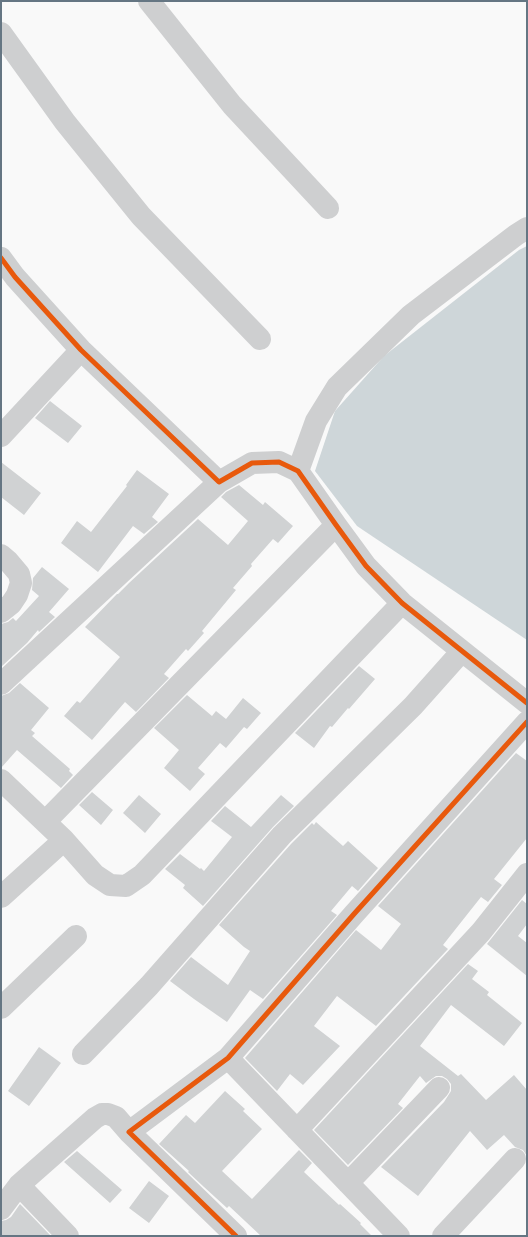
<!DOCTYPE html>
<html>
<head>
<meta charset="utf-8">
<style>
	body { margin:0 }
	#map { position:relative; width:528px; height:1237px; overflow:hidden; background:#f9f9f9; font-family:"Source Sans 3",sans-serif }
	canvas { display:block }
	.frame { position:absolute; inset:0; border:2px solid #657683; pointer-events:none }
</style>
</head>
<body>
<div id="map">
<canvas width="528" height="1237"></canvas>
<div class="frame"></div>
</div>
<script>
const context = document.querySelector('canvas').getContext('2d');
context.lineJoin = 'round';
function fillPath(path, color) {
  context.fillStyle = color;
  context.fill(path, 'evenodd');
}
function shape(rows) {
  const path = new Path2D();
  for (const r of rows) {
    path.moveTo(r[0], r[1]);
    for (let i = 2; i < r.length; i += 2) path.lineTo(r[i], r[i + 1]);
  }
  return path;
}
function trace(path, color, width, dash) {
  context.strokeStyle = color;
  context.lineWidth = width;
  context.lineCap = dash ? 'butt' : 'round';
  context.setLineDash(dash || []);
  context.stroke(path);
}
fillPath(shape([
	[527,246,527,640,357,526,315,471,335,411,384,356,519,250]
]), '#ced6d9');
fillPath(shape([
	[50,401,82,426,68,443,35,418],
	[1,462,41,493,24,515,1,497],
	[137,470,169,494,152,517,158,522,144,534,133,526,98,572,61,543,77,521,91,532,127,486,126,485],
	[239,485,263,505,265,502,293,526,278,543,273,539,251,564,252,566,233,588,236,590,202,631,204,633,188,651,186,649,164,674,169,678,136,712,125,702,92,740,64,716,77,701,80,703,120,657,85,627,117,594,118,594,129,583,198,519,228,545,248,521,221,497,226,492],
	[42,567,69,589,49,612,55,617,39,632,38,630,27,643,1,667,1,624,8,622,13,618,16,621,39,596,32,590,33,578],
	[359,666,375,679,349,709,348,708,332,727,330,726,314,748,295,733],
	[20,683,49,708,31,730,35,733,32,736,70,769,69,771,73,775,61,788,17,750,1,768,1,696,9,693],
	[187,695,212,716,216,711,226,719,243,698,261,713,247,729,244,727,226,748,220,743,198,768,205,774,190,791,164,768,179,750,154,728],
	[516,753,527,761,527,838,494,879,502,885,488,902,481,897,443,945,448,949,376,1026,337,996,314,1026,340,1046,303,1085,290,1074,277,1091,245,1058,356,930,381,950,401,924,378,906],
	[92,792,113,810,101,825,79,805],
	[139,795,161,814,145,833,123,813],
	[281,795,294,806,273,827,203,906,183,888,185,885,165,869,180,854,200,869,201,868,204,871,232,837,211,821,225,806,251,827],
	[316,822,343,846,348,841,378,868,358,891,352,886,331,911,337,915,263,999,250,990,227,1022,194,999,170,981,191,957,228,985,250,951,244,947,219,925,291,844,312,823,314,825],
	[522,900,527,904,527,924,518,936,527,943,527,976,487,944],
	[468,964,478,971,472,979,489,992,487,995,522,1023,504,1046,451,1005,420,1046,458,1076,461,1074,486,1100,514,1075,527,1090,527,1156,523,1150,515,1147,504,1135,487,1150,470,1131,418,1196,381,1167,444,1102,451,1091,451,1084,447,1079,442,1076,436,1076,426,1083,420,1076,398,1104,403,1108,348,1165,314,1130],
	[39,1047,61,1063,29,1106,8,1091],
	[225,1091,245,1109,243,1111,262,1129,222,1171,252,1199,299,1150,312,1163,304,1172,339,1205,340,1204,361,1223,360,1224,372,1236,261,1236,229,1206,227,1208,204,1187,188,1172,189,1171,159,1144,186,1115,195,1123],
	[77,1151,122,1190,110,1203,64,1162],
	[149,1181,169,1196,149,1223,129,1208],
	[20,1204,51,1236,1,1236,1,1221,6,1220,11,1217]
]), '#d0d2d3');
trace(shape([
	[149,1,232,105,328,208],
	[1,33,65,122,141,216,260,339],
	[1,258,15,277,81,350,219,482,252,463,279,462,298,471,336,525,366,566,402,603,527,703],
	[1,436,81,350],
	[298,471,316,421,337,387,411,315,516,235,527,228],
	[1,555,8,561,19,574,21,583,17,595,11,604,1,612],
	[1,684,219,482],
	[1,780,64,840,1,897],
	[45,822,336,525],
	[64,840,95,875,110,885,126,886,142,875,402,603],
	[1,1008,76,936],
	[83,1054,149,986,282,835,413,706,462,651],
	[228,1058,399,1236],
	[297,1130,481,932,527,874],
	[348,1183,439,1088],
	[1,1209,19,1185],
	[68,1236,19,1185,95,1118,102,1114,108,1114,116,1117,129,1132],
	[236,1236,129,1132,228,1058,354,914,527,722],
	[443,1236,515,1159]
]), '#cecfd0', 22);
trace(shape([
	[1,258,15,277,81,350,219,482,252,463,279,462,298,471,336,525,366,566,402,603,527,703],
	[236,1236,129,1132,228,1058,354,914,527,722]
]), '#e8590c', 5);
</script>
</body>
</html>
